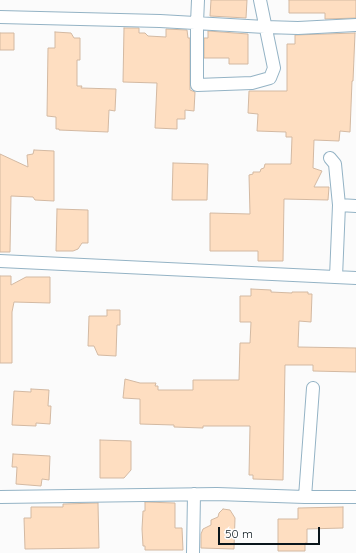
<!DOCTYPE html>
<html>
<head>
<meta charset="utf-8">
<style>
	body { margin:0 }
	#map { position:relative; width:356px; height:553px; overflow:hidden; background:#fbfbfb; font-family:Quicksand,sans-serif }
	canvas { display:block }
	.scale { position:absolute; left:218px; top:527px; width:102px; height:18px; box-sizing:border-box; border:2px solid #09151b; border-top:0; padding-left:5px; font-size:12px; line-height:14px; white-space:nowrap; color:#09151b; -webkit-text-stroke:3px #fff; paint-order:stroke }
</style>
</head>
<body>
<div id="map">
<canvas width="356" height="553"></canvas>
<div class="scale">50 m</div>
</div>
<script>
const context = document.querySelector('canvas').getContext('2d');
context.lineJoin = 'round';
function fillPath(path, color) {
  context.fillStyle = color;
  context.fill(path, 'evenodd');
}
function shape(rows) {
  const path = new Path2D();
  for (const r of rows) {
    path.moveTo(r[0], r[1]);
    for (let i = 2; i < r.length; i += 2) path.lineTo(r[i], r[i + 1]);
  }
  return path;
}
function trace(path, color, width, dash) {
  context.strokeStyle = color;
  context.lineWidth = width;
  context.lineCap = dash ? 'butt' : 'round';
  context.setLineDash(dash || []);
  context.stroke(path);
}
const building = shape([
	[211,0,247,0,246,18,210,16,211,0],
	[289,0,356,0,356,18,325,19,325,13,289,13,289,0],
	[124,28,139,28,139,33,145,33,148,36,166,37,166,29,187,30,188,38,190,38,190,90,195,92,194,111,185,110,185,119,177,119,177,129,155,128,157,83,123,82,124,28],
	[208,31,248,34,248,64,229,64,229,58,204,58,204,38,208,38,208,31],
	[55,32,71,33,74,38,80,38,80,60,77,60,77,86,82,86,81,88,116,89,115,111,109,110,108,132,59,130,59,129,56,129,56,117,47,116,48,48,55,48,55,32],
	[0,33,14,33,14,50,0,50,0,33],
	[355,33,353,81,352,81,350,132,340,131,339,141,314,140,313,168,322,171,314,187,329,187,328,200,284,199,283,261,258,261,258,251,210,251,210,213,250,214,249,175,253,174,253,172,260,172,261,169,264,168,265,164,291,164,292,137,286,137,286,132,257,131,258,114,248,113,249,91,287,91,287,44,295,44,295,35,355,33],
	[34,150,54,151,54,201,35,200,33,197,11,196,10,252,0,252,0,154,28,167,27,155,33,154,34,150],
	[173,163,208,164,207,200,172,200,173,163],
	[57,209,88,210,88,243,82,243,78,249,73,251,56,251,57,209],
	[0,276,11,276,11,285,26,277,50,277,50,303,14,302,12,312,12,363,0,363,0,276],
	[251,289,271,290,271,292,292,293,292,292,308,292,308,294,312,294,311,322,299,321,298,347,356,348,356,372,313,371,313,365,285,365,283,480,253,479,253,475,249,475,250,426,203,426,203,428,174,427,174,425,140,424,140,399,123,398,125,379,140,383,156,383,155,386,158,386,158,390,193,390,193,380,239,380,240,343,250,343,251,322,240,322,240,296,251,296,251,289],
	[107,310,120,310,120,325,117,325,116,356,98,355,94,346,88,346,89,316,107,316,107,310],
	[31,389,49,390,48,406,51,406,50,424,36,423,36,426,12,425,14,391,31,392,31,389],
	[100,440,131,441,131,470,124,478,100,478,100,440],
	[13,454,50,456,49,480,42,479,41,486,16,484,17,467,12,467,13,454],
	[145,502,175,503,175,528,182,528,183,550,145,550,145,546,143,546,142,529,143,511,145,511,145,502],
	[98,503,99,548,25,549,24,518,31,518,31,507,63,507,63,504,98,503],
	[343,507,343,528,307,529,307,543,305,543,305,551,278,551,278,519,298,519,298,508,343,507],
	[223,509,230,510,235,518,234,549,201,548,201,534,203,529,211,525,211,520,218,517,219,513,223,509]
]);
fillPath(building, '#fedec1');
trace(building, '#d3b9a2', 1);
const minor = shape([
	[198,0,197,23,197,85,252,83,270,78,274,68,260,0],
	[0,17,160,21,265,27,298,28,356,25],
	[330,158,335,164,339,205,336,277],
	[339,205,356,206],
	[0,261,356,278],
	[313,388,305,497,356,497],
	[0,497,217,494,305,497],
	[193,553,194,494]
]);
trace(minor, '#94b3c5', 14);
trace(minor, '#fff', 12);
</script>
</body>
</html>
